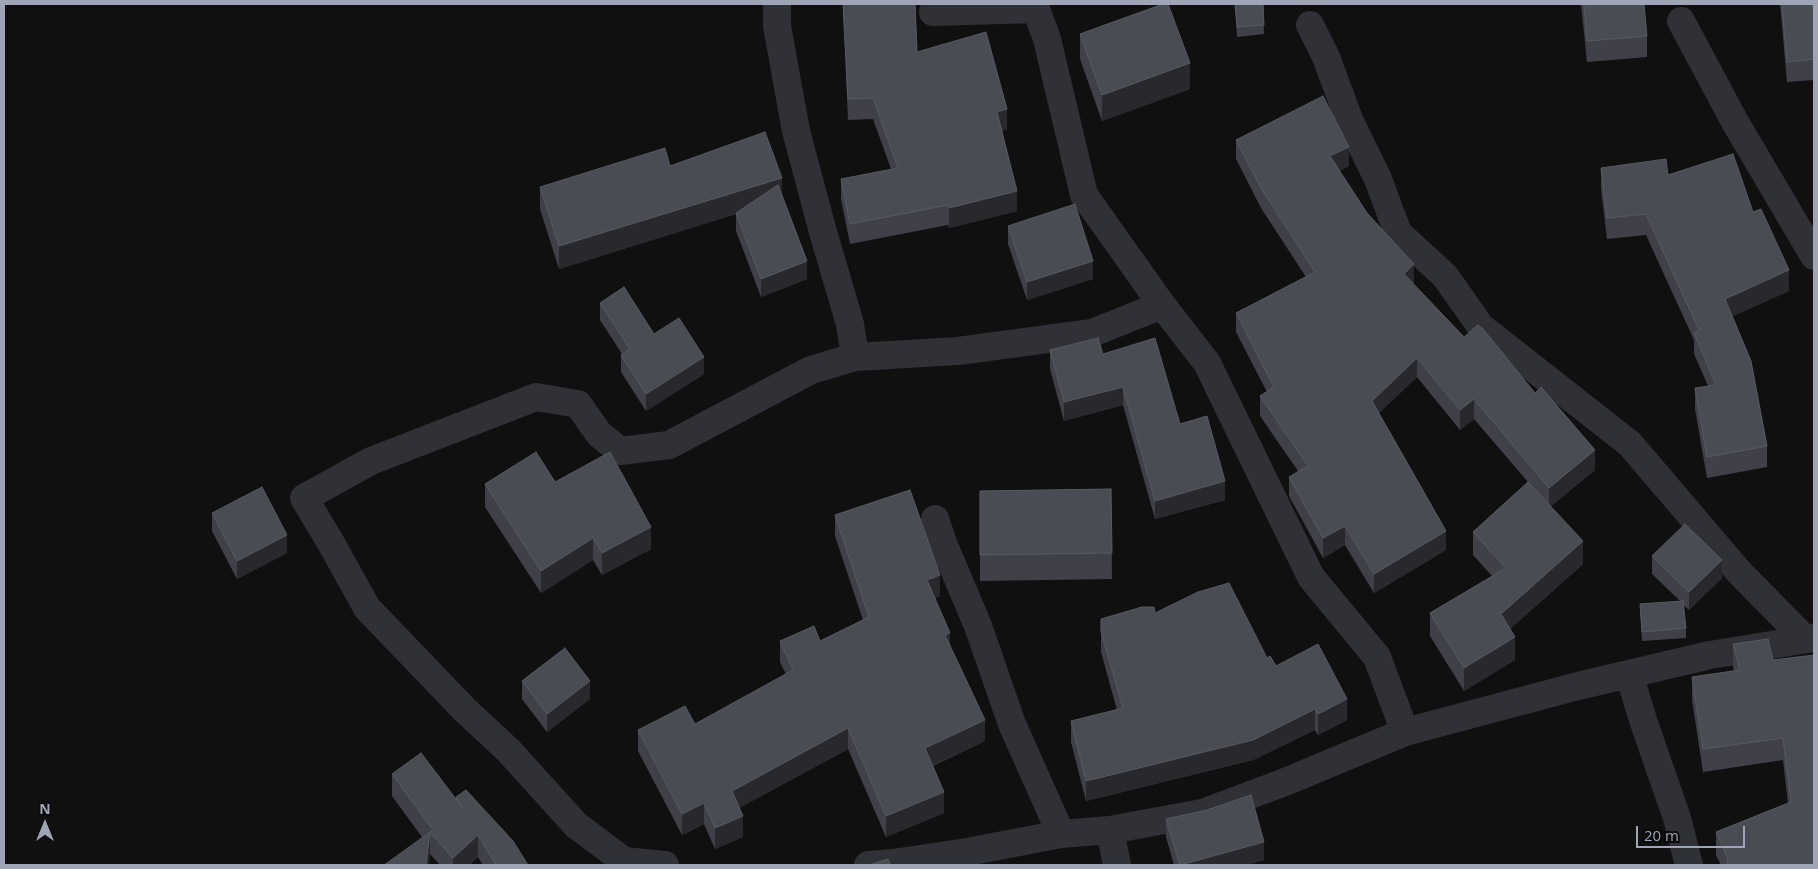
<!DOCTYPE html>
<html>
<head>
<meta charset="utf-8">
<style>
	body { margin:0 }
	#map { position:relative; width:1818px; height:869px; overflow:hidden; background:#101011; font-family:"Open Sans",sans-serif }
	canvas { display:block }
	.frame { position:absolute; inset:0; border:5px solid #9fa5b4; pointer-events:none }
	.north { position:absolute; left:20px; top:799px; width:50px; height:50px; -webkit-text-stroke:4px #0b0b0c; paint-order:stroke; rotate:0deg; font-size:14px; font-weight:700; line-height:20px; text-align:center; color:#9fa5b4 }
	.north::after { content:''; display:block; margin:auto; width:18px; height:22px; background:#9fa5b4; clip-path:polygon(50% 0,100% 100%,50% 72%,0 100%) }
	.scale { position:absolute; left:1636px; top:826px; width:109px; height:22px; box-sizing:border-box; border:2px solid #9fa5b4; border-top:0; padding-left:6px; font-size:15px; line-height:18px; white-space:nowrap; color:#9fa5b4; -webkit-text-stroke:4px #0b0b0c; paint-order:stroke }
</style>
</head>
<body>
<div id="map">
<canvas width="1818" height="869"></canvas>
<div class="frame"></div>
<div class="north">N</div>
<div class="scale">20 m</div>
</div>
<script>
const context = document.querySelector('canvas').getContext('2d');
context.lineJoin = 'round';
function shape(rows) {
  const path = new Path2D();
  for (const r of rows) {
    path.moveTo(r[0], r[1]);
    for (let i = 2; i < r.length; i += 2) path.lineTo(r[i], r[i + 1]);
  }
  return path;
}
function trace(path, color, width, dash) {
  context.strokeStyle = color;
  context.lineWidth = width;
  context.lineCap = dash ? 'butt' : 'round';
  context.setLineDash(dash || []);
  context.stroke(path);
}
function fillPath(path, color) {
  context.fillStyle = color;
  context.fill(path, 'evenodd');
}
trace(shape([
	[777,4,777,26,796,131,823,232,850,324,855,357],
	[933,12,1036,9,1047,39,1084,195,1162,305,1207,363,1311,577,1377,657,1405,732],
	[1681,21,1735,122,1814,256],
	[1310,25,1326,57,1350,122,1378,179,1398,233,1445,276,1481,327,1630,444,1739,572,1805,639],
	[935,519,943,543,978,626,1012,724,1061,834],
	[1629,674,1644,723,1677,818,1689,865],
	[1110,830,1117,865],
	[665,865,624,861,576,825,509,751,464,709,367,608,331,543,304,498,371,461,536,397,578,404,599,434,620,451,669,445,811,370,855,357,958,351,1092,333,1162,305],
	[868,865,893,863,967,852,1061,834,1110,830,1202,813,1285,782,1405,732,1578,686,1710,655,1814,638]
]), '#303137', 28);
fillPath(shape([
	[843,4,915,4,917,52,1007,129,1002,131,1017,211,949,228,948,225,850,244,841,199,841,179,891,169,873,119,848,120],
	[1235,4,1263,4,1264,34,1237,37],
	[1581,4,1644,4,1647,36,1647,57,1587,62],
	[1780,4,1814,4,1814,80,1787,82],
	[1080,34,1190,89,1102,121,1080,59],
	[1236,140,1349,166,1339,171,1413,284,1464,337,1595,470,1551,506,1583,564,1510,629,1515,660,1464,691,1430,636,1430,613,1492,576,1473,555,1473,532,1528,482,1474,419,1460,430,1417,377,1379,413,1446,550,1374,593,1345,545,1323,558,1289,496,1289,477,1298,471,1260,416,1260,396,1267,392,1236,332,1236,313,1306,277,1261,208,1236,159],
	[670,166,782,194,807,279,761,297,736,231,736,214,559,269,540,209,540,187],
	[1601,168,1668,175,1753,212,1789,291,1732,316,1767,446,1767,467,1707,478,1695,409,1695,388,1708,386,1694,354,1694,340,1646,235,1607,239,1601,189],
	[1008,226,1093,279,1027,300,1008,244],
	[600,303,654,334,704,374,646,411,621,372,621,355,622,354,600,320],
	[1050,350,1103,354,1180,424,1225,500,1155,519,1123,405,1064,421,1050,369],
	[555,482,651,549,602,575,593,560,541,593,485,507,485,484],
	[1111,489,1112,579,980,581,980,491],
	[212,513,287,553,237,579,212,531],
	[835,515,940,596,935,598,950,647,985,741,933,766,944,813,886,837,848,749,739,808,743,837,715,849,704,824,682,835,638,751,638,730,695,724,786,674,780,662,780,641,820,641,863,620,835,536],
	[1652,556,1722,578,1689,610,1683,605,1686,628,1686,638,1642,641,1640,604,1680,601,1652,574],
	[1155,613,1267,658,1276,666,1347,720,1318,735,1315,730,1253,760,1086,801,1071,742,1071,721,1117,710,1101,652,1101,619],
	[1768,639,1814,865,1721,865,1716,855,1716,832,1788,803,1783,760,1703,772,1692,700,1692,677,1734,671,1733,667,1733,644],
	[522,681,590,699,547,732,522,699],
	[392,774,456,800,456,797,528,865,483,865,478,857,469,865,440,865,430,854,422,837,392,796],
	[1166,819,1264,860,1246,865,1174,865,1166,837]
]), '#404148');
fillPath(shape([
	[1190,63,1190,89,1102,121,1102,95],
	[1007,109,1007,129,997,132,997,112],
	[1349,147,1349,166,1330,175,1330,156],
	[782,178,782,200,736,213,736,214,559,269,559,246],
	[1017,191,1017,211,949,228,949,208],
	[807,261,807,279,761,297,761,279],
	[1093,261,1093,279,1027,300,1027,282],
	[1414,264,1414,284,1404,293,1404,274],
	[1789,270,1789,291,1725,320,1725,299],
	[704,357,704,374,646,411,646,394],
	[1417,358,1417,377,1372,420,1372,401],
	[1123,387,1123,405,1064,421,1064,402],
	[1474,399,1474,419,1460,430,1460,410],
	[1595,450,1595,470,1549,507,1549,488],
	[1225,481,1225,500,1155,519,1155,501],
	[1345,526,1345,545,1323,558,1323,538],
	[651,527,651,549,602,575,602,553],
	[1446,531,1446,550,1374,593,1374,574],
	[287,535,287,553,237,579,237,561],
	[593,538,593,560,541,593,541,571],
	[1583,541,1583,564,1501,637,1501,614],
	[1722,560,1722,578,1689,610,1689,592],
	[940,575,940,596,927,601,927,580],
	[950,633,950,654,945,635],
	[1515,637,1515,660,1464,691,1464,668],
	[590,681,590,699,547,732,547,714],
	[1347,699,1347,720,1318,735,1318,714],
	[1315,709,1315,730,1253,760,1086,801,1086,781],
	[985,720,985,741,925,769,925,748],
	[848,728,848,749,732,812,732,791],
	[944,792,944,813,886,837,886,816],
	[704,803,704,824,682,835,682,814],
	[743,816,743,837,715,849,715,828],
	[430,832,430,854,429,865,426,865],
	[478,835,478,857,469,865,453,865,453,858],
	[1264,842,1264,860,1246,865,1182,865]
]), '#29292d');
const building = shape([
	[843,4,915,4,917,52,986,32,1007,109,997,112,1017,191,949,208,948,205,850,224,841,179,898,168,873,98,848,99,843,4],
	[1163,4,1168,4,1190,63,1102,95,1080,34,1163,4],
	[1235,4,1263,4,1264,25,1237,27,1235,4],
	[1584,4,1644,4,1647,36,1587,41,1584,4],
	[1782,4,1814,4,1814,59,1787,62,1782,4],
	[1323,96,1349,147,1330,156,1367,213,1414,264,1404,274,1464,337,1478,325,1483,329,1535,393,1541,387,1595,450,1549,488,1474,399,1460,410,1417,358,1372,401,1446,531,1374,574,1345,526,1323,538,1289,477,1308,466,1260,396,1274,387,1236,313,1315,272,1261,188,1236,140,1323,96],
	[765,132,782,178,559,246,540,187,665,148,670,166,765,132],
	[1733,154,1753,212,1761,209,1789,270,1725,299,1751,361,1767,446,1707,457,1695,388,1716,385,1694,333,1699,330,1646,214,1607,218,1601,168,1666,159,1668,175,1733,154],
	[778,185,807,261,761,279,736,213,778,185],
	[1075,204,1093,261,1027,282,1008,226,1075,204],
	[624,287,654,334,679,318,704,357,646,394,621,355,630,349,600,303,624,287],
	[1098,338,1103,354,1155,338,1180,424,1207,416,1225,481,1155,501,1123,387,1064,402,1050,350,1098,338],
	[536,452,555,482,610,452,651,527,602,553,593,538,541,571,485,484,536,452],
	[1528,482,1583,541,1501,614,1515,637,1464,668,1430,613,1506,568,1473,532,1528,482],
	[262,487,287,535,237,561,212,513,262,487],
	[1111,489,1112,553,980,555,980,491,1111,489],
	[910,490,940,575,927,580,950,633,945,635,985,720,925,748,944,792,886,816,848,728,732,791,743,816,715,828,704,803,682,814,638,730,685,706,695,724,793,670,780,641,814,626,820,641,869,617,835,515,910,490],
	[1685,524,1722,560,1689,592,1652,556,1685,524],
	[1229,583,1267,658,1270,656,1276,666,1318,644,1347,699,1318,714,1315,709,1253,740,1086,781,1071,721,1123,708,1101,631,1101,619,1142,607,1154,607,1155,613,1198,592,1229,583],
	[1683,601,1686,628,1642,632,1640,604,1683,601],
	[1768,639,1773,660,1814,655,1814,865,1728,865,1727,860,1728,859,1716,832,1791,802,1783,738,1703,749,1692,677,1740,670,1733,644,1768,639],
	[565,648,590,681,547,714,522,681,565,648],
	[421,753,462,807,456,797,466,790,513,841,528,865,496,865,478,835,453,858,430,832,426,865,384,865,433,830,392,774,421,753],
	[1251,795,1264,842,1180,865,1166,819,1207,810,1251,795],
	[888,859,890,865,869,865,888,859]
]);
fillPath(building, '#4a4c54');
trace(building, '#585a63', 1);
</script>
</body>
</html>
